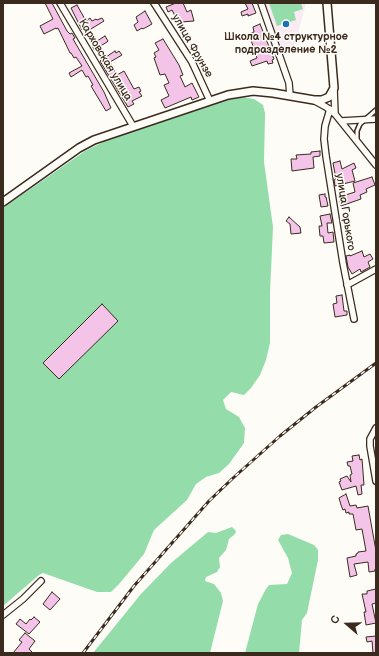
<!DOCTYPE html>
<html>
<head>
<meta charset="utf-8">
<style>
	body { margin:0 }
	#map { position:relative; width:379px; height:656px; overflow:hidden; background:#fdfcf7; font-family:"Balsamiq Sans",sans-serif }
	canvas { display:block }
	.frame { position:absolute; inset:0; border:4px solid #3b2a1e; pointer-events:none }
	.north { position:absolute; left:327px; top:604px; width:40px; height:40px; -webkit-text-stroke:3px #fdfcf7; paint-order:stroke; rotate:290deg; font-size:11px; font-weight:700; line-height:16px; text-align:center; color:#3b2a1e }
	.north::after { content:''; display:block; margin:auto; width:14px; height:18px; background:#3b2a1e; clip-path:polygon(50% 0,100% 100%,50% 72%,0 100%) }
</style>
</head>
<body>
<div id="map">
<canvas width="379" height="656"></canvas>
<div class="frame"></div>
<div class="north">С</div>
</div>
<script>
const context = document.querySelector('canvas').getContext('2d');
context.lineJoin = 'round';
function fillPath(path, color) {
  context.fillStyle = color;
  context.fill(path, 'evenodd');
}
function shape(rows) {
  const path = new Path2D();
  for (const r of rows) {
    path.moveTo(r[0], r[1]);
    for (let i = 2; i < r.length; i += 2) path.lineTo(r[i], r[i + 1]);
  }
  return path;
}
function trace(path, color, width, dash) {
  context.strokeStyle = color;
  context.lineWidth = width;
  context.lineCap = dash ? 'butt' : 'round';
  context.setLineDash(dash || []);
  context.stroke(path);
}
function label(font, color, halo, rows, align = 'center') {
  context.font = font + ' "Balsamiq Sans",sans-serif';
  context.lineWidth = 3;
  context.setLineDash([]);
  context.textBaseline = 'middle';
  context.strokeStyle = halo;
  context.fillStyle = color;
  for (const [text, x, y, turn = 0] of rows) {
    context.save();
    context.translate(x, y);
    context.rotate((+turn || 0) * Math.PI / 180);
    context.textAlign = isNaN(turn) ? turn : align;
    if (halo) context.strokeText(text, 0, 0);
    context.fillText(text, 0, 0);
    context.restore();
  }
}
fillPath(shape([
	[264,3,306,3,295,45,281,48]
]), '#faebf2');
fillPath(shape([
	[269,3,301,3,303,9,294,12,296,20,277,26],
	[242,97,254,99,263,105,265,113,264,162,273,227,270,292,270,343,266,360,260,375,251,388,244,395,231,392,223,400,226,409,239,417,245,428,244,443,229,464,219,473,206,477,196,484,187,500,154,530,144,554,120,583,111,592,97,592,43,573,39,575,3,606,3,208,85,151,105,141,229,98],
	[232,527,236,531,235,534,229,539,226,550,219,558,220,567,217,572,206,577,205,581,214,584,221,593,223,601,210,653,93,653,141,594,171,563,208,532,216,533],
	[288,534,314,545,318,550,318,560,307,613,302,620,299,653,245,653,258,604,266,589,269,585,287,584,292,573,288,558,278,540,281,535]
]), '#95dcab');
const building = shape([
	[45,3,52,3,67,31,70,34,72,33,75,38,73,39,104,92,111,108,106,111,91,86,93,85,88,76,86,77,82,70,71,77,69,73,82,66,76,57,74,58,71,53,70,53,58,28,56,29,56,28,44,34,40,26,53,19,45,3],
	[176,3,183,3,187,12,191,10,194,21,181,22,179,17,176,18,172,10,168,12,166,7,176,3],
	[245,3,252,3,256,13,248,16,248,14,242,16,241,12,248,9,245,3],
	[77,5,86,21,90,18,92,21,96,19,97,20,102,18,104,21,86,32,84,28,82,30,71,8,77,5],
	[145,11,152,24,143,29,142,28,137,31,134,25,138,22,136,17,145,11],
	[260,24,274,59,272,60,273,63,268,64,267,61,252,66,250,61,257,58,249,34,254,32,253,27,260,24],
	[105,36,108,41,107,42,94,50,91,41,95,38,97,41,105,36],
	[163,39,179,65,183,75,180,76,185,87,192,83,199,97,192,100,191,97,165,108,161,100,169,96,164,85,169,83,165,74,160,75,154,58,156,57,154,53,159,50,155,43,163,39],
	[115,51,116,53,119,51,122,55,110,62,117,75,124,71,134,89,139,87,141,91,139,92,142,96,132,101,134,104,128,107,100,61,115,51],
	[320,151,320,156,313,157,314,168,292,171,291,159,297,159,296,155,311,154,311,152,320,151],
	[340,161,342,169,354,163,356,168,352,170,355,181,335,186,334,180,336,179,333,163,340,161],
	[372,177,375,185,366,189,367,192,360,195,361,199,341,206,339,197,355,192,353,183,372,177],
	[325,194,325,197,326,197,328,206,321,207,319,195,325,194],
	[330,214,332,223,327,223,328,233,333,232,334,242,324,243,323,236,320,236,319,226,322,226,320,216,330,214],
	[289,217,300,227,301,233,291,234,290,224,286,221,289,217],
	[362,251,364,257,370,254,373,259,368,262,370,267,361,272,360,269,352,274,348,267,346,256,350,255,350,256,362,251],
	[342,295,344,311,347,311,347,315,335,317,333,304,337,303,336,296,342,295],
	[102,304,118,321,59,379,43,363,102,304],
	[359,455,360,460,362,459,364,485,361,485,362,494,358,495,356,486,342,490,339,482,341,481,340,479,347,476,351,482,350,475,352,474,350,466,348,466,347,462,353,461,352,456,359,455],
	[346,494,350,506,356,505,357,508,368,506,376,551,376,569,375,569,375,571,369,572,368,562,354,564,357,575,350,577,347,558,356,556,356,554,358,553,358,552,366,551,362,529,356,530,353,514,349,514,349,512,346,513,345,509,343,510,341,505,339,498,346,494],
	[376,589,376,603,372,604,376,623,366,625,364,612,366,612,362,594,367,594,367,591,376,589],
	[52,592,60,599,50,610,43,604,52,592],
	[34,617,40,622,29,634,16,624,20,619,26,624,30,619,31,620,34,617],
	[25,633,35,641,29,649,33,653,13,653,22,642,19,640,25,633],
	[376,636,376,653,373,653,372,641,367,642,366,637,376,636]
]);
fillPath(building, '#f3c4e8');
trace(building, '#3b2a1e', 1);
const service = shape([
	[357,139,357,131,360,124,376,110]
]);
const minor = shape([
	[60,3,133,126],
	[154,3,192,62,210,101],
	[261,3,289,83,290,96],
	[334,88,335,114],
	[315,101,326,107,335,114,376,165],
	[330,109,325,126,324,139,326,156,343,263,354,319],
	[341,121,376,119],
	[347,285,376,269],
	[376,428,370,439,370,446,376,481],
	[3,615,23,599,41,581]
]);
const tertiary = shape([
	[3,202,79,148,94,140,228,95,253,91,273,93,314,100,322,100,329,97,334,88,327,3]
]);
trace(service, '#3b2a1e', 6);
trace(minor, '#3b2a1e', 8);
trace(tertiary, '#3b2a1e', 10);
trace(service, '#fdfcf7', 3);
trace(minor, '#fdfcf7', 5.5);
trace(tertiary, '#fdfcf7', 7);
const rail = shape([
	[83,653,134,586,209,501,232,479,280,436,316,407,376,363]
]);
trace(rail, '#3b2a1e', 3);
trace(rail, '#fdfcf7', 1.5, [4.5]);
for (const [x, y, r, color] of [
	[286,24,4,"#1f6fb2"]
]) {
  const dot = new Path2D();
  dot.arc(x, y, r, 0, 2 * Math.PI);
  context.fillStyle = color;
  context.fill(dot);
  trace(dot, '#fdfcf7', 1.5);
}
label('bold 11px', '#3b2a1e', '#fdfcf7', [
	["Школа №4 структурное",286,37],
	["подразделение №2",286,50]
]);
label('11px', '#3b2a1e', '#fdfcf7', [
	["улица Фрунзе",192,46,60],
	["Карховская улица",105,60,59],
	["улица Горького",345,212,81]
]);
</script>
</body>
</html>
